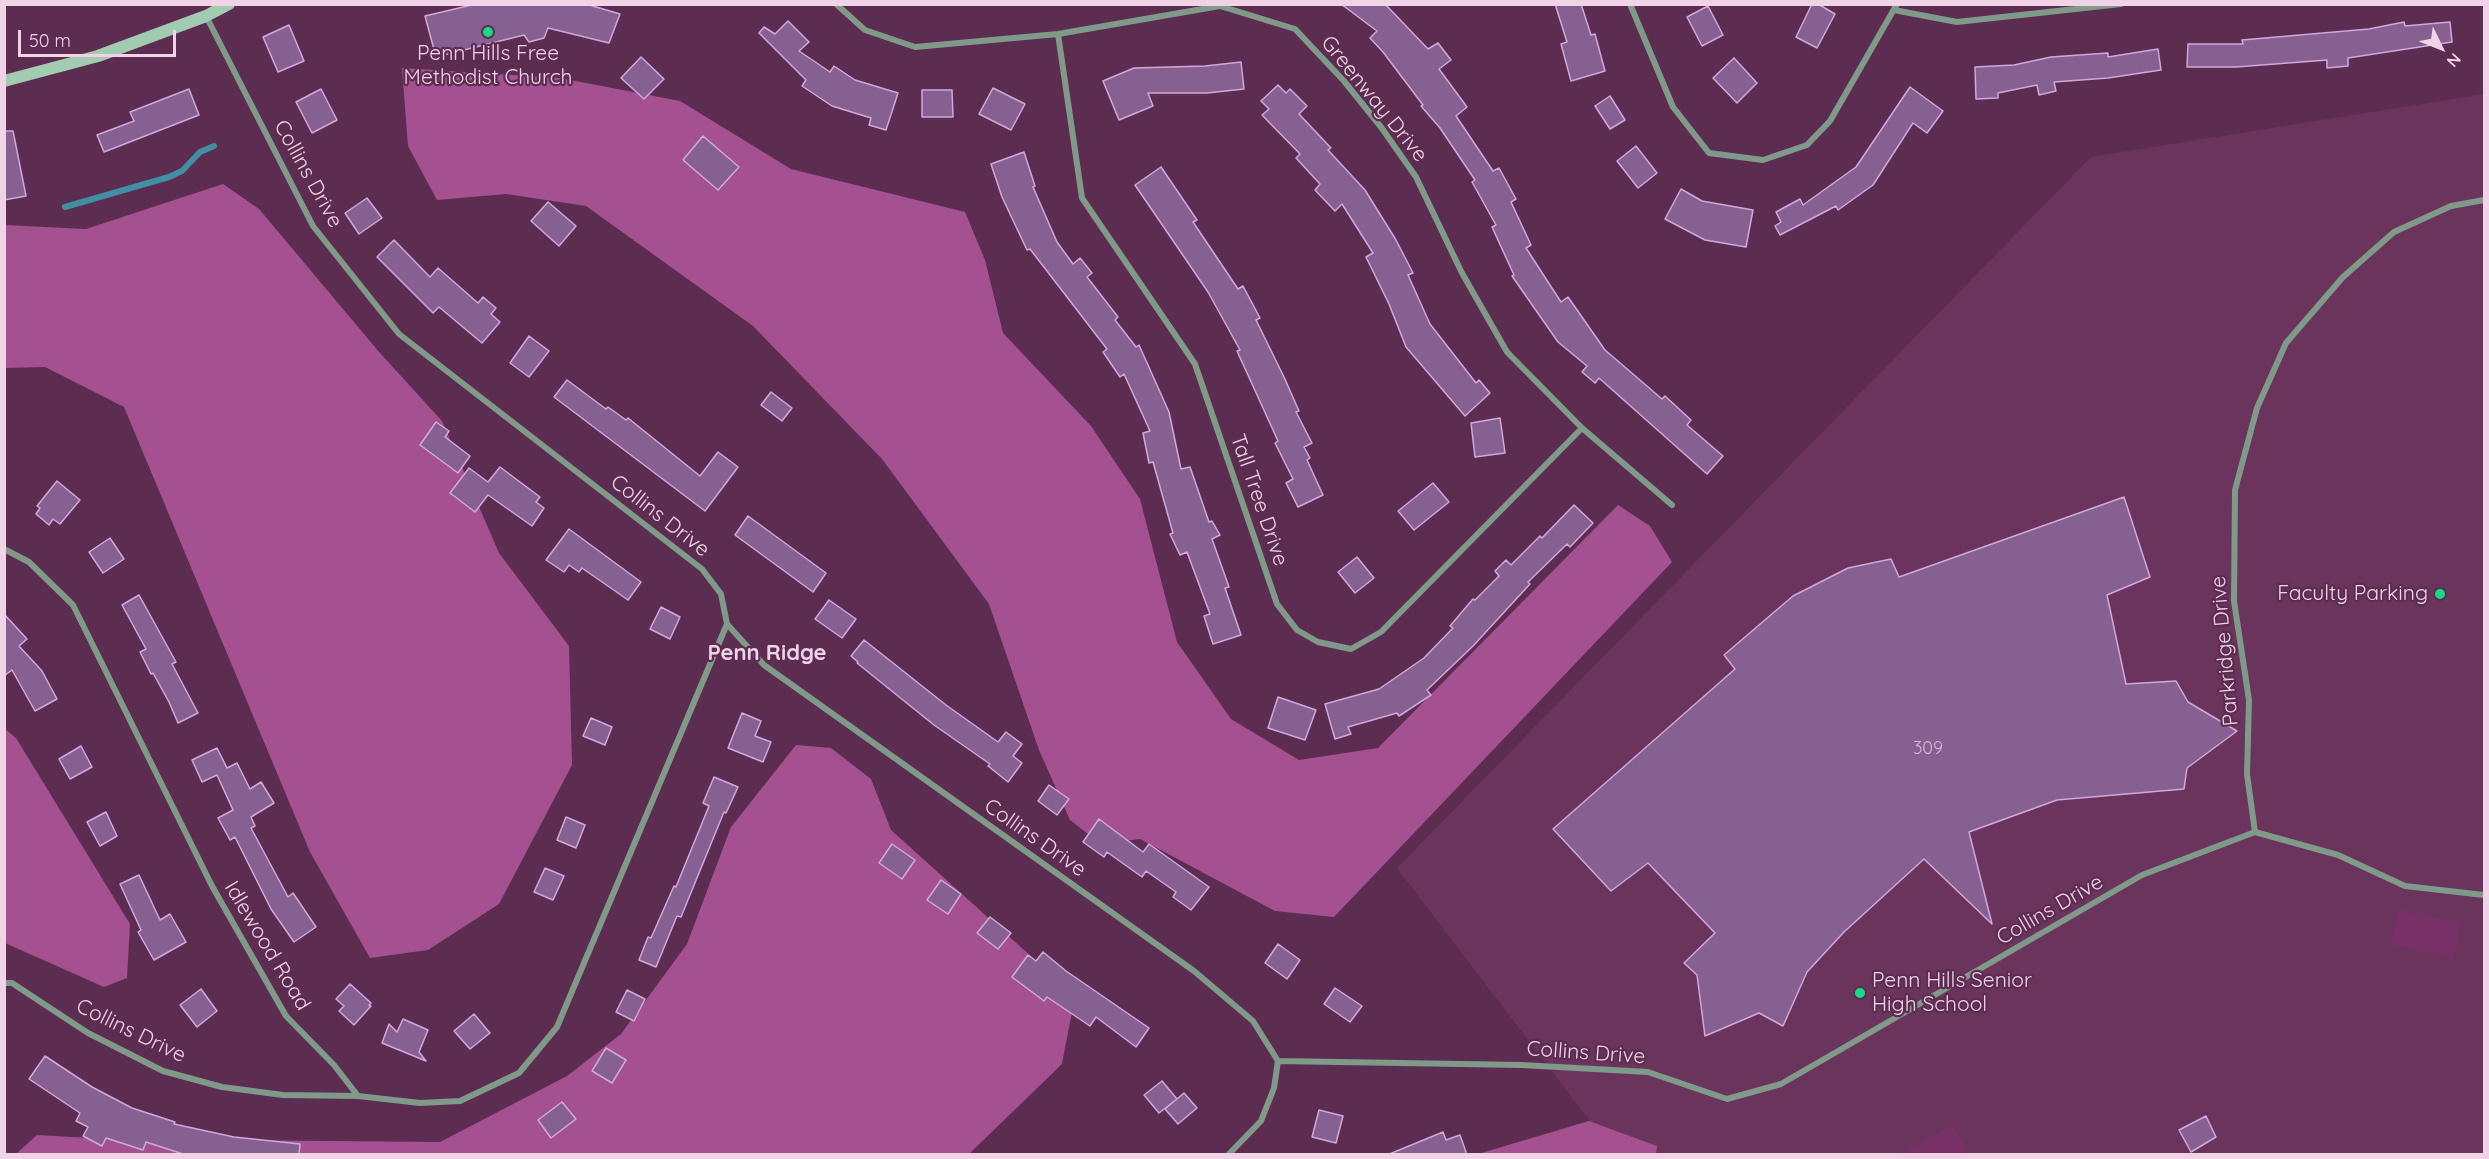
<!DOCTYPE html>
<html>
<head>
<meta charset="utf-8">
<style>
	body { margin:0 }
	#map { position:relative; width:2489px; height:1159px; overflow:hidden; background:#5d2d51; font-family:Quicksand,sans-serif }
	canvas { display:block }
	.frame { position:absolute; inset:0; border:6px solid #f1d3e7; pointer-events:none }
	.north { position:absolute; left:2411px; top:18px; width:60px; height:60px; -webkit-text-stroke:4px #5d2d51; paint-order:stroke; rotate:133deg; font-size:16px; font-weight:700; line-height:24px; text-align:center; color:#f1d3e7 }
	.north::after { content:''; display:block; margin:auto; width:21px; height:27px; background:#f1d3e7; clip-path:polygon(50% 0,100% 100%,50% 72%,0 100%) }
	.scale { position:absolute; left:18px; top:30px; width:158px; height:27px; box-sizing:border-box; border:3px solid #f1d3e7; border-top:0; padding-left:8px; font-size:18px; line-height:21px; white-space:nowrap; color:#f1d3e7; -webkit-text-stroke:4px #5d2d51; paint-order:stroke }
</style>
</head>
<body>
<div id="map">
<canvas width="2489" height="1159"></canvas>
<div class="frame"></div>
<div class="north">N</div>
<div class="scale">50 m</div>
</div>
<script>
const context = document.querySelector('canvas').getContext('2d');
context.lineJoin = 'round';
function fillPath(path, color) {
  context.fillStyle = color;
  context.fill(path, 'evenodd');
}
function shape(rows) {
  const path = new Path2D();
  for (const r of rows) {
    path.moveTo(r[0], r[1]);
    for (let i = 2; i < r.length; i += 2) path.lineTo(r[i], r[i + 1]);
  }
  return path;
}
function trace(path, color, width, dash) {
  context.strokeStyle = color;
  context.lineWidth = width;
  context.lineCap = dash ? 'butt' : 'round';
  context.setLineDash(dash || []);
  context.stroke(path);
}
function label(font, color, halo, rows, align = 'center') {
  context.font = font + ' Quicksand,sans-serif';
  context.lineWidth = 4.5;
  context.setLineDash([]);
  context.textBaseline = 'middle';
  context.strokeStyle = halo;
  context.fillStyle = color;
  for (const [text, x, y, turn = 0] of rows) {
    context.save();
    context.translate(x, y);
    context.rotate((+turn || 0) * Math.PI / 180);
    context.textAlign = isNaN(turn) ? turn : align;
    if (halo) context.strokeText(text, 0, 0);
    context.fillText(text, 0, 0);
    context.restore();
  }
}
fillPath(shape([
	[2484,94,2484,1154,1615,1154,1397,868,2091,157]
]), '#6b345d');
fillPath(shape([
	[2399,910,2461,922,2454,958,2391,944],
	[1953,1125,1968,1154,1898,1154]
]), '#783167');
fillPath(shape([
	[402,68,560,78,680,101,791,169,965,212,985,260,1003,333,1091,426,1140,499,1177,642,1231,719,1299,760,1378,748,1618,505,1650,526,1672,562,1334,917,1275,911,1140,839,1101,844,1070,820,1039,750,989,604,882,459,753,326,586,206,506,194,437,200,408,146],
	[223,184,259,209,380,353,442,421,499,553,569,646,572,765,499,904,428,950,370,958,310,852,124,407,45,367,5,368,4,225,86,229],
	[5,729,16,738,130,924,127,978,104,987,5,943],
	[796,745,831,748,871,779,891,830,1075,996,1062,1064,969,1154,16,1154,37,1135,108,1139,440,1142,567,1076,621,1034,687,944,731,827],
	[1589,1121,1657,1146,1656,1154,1478,1154]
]), '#a55090');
trace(shape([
	[65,207,169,177,182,171,200,152,214,146]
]), '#408fa3', 6);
const building = shape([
	[476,4,586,4,620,14,609,43,548,28,544,38,529,42,524,35,436,57,425,16,476,4],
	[1341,4,1385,4,1428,49,1438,43,1451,60,1439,69,1467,107,1456,116,1493,171,1499,168,1516,199,1511,202,1531,245,1526,248,1561,302,1568,297,1605,350,1662,399,1665,396,1691,420,1687,425,1723,456,1707,474,1599,378,1595,383,1582,372,1587,366,1558,342,1512,276,1514,275,1492,227,1496,225,1472,182,1475,180,1440,128,1421,106,1423,105,1383,52,1370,38,1377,31,1341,4],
	[1555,4,1581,4,1591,35,1595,34,1605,71,1571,81,1561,44,1567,42,1555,4],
	[1812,4,1818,4,1835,14,1817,48,1796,37,1812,4],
	[1708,6,1723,35,1702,46,1687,17,1708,6],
	[788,21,809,42,799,51,830,72,834,66,855,80,898,93,886,130,869,125,871,118,832,106,802,86,806,80,759,33,764,27,775,34,788,21],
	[2404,22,2405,26,2450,22,2452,42,2348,58,2348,66,2327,68,2327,60,2236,67,2187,67,2188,44,2243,44,2242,40,2369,29,2404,22],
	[289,25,304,61,278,72,263,37,289,25],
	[2158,49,2161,70,2108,78,2054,82,2056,91,2039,95,2037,85,1998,93,1998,98,1976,99,1975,67,2014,65,2051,57,2108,53,2108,57,2158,49],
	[641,57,664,79,644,99,621,78,641,57],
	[1734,58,1757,83,1737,103,1713,78,1734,58],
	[1241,62,1244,89,1207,93,1148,93,1153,106,1119,120,1103,81,1134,68,1205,66,1241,62],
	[1278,85,1286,93,1290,89,1307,106,1299,114,1331,148,1328,150,1365,190,1396,240,1413,273,1408,275,1430,324,1476,383,1479,380,1490,393,1465,416,1406,347,1389,304,1366,257,1373,253,1342,204,1335,211,1315,190,1320,184,1296,158,1300,154,1262,115,1269,109,1261,101,1278,85],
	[1910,87,1943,111,1927,133,1913,123,1873,185,1838,210,1836,206,1780,235,1775,226,1781,222,1776,212,1800,199,1803,205,1856,167,1910,87],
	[993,88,1025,104,1011,130,979,114,993,88],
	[189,89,199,115,104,152,97,135,134,121,130,112,189,89],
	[321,89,337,120,312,133,296,102,321,89],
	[922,90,952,90,953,117,922,117,922,90],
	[1610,96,1625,120,1610,129,1595,106,1610,96],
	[4,131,13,131,26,196,4,200,4,131],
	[703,136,739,167,718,190,683,160,703,136],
	[1636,146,1657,173,1638,188,1617,161,1636,146],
	[1024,152,1035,186,1033,187,1057,242,1073,264,1080,258,1092,273,1087,277,1118,317,1115,320,1136,347,1139,345,1169,412,1181,469,1190,467,1209,522,1212,521,1220,535,1212,539,1229,587,1225,588,1241,635,1213,644,1204,616,1210,614,1187,552,1180,555,1170,534,1173,533,1153,462,1149,463,1143,433,1150,431,1124,374,1120,377,1103,352,1107,349,1030,249,1027,250,1002,197,991,164,1024,152],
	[1161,167,1197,220,1193,222,1238,289,1243,286,1260,318,1256,320,1284,377,1299,411,1296,412,1312,443,1304,447,1310,458,1307,460,1323,495,1298,507,1286,483,1293,479,1275,443,1278,441,1237,351,1240,350,1208,292,1135,185,1161,167],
	[1681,189,1702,201,1753,210,1746,247,1705,240,1665,219,1681,189],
	[367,198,382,218,359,234,345,213,367,198],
	[548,202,576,226,559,246,531,221,548,202],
	[394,240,430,277,438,268,478,303,483,297,496,308,491,314,500,322,482,343,439,307,433,313,377,257,394,240],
	[529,336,549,351,529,377,510,363,529,336],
	[567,380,606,409,608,407,626,420,628,418,700,476,718,452,738,467,705,511,554,397,567,380],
	[771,392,792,408,782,421,761,405,771,392],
	[1500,418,1505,453,1475,457,1471,423,1500,418],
	[436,422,449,431,445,437,470,456,458,473,420,445,436,422],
	[500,467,540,497,536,502,544,508,532,526,488,495,475,512,450,493,469,468,488,482,500,467],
	[57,481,80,500,60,524,53,519,49,525,36,514,40,508,37,506,57,481],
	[1433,483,1449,502,1414,530,1398,511,1433,483],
	[2124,497,2150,577,2107,595,2126,684,2176,681,2188,702,2237,731,2187,768,2184,789,2057,800,1969,832,1992,924,1924,859,1844,932,1807,972,1783,1026,1759,1013,1705,1036,1697,975,1684,963,1715,933,1648,863,1611,891,1553,829,1735,669,1724,655,1793,596,1848,568,1891,559,1899,577,2124,497],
	[1574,505,1593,523,1570,547,1567,544,1528,582,1530,584,1473,646,1427,690,1431,695,1399,716,1397,713,1348,727,1351,734,1335,739,1325,704,1379,689,1424,658,1453,628,1450,626,1473,599,1475,600,1499,576,1495,571,1506,560,1511,565,1540,536,1542,538,1574,505],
	[748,516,826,573,813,592,735,535,748,516],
	[569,529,641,582,628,600,582,568,579,572,569,565,564,572,546,560,569,529],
	[110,538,124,559,103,573,89,552,110,538],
	[1357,557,1374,578,1355,593,1338,572,1357,557],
	[139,595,176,662,172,664,198,713,178,723,169,702,153,673,151,674,140,652,146,649,122,605,139,595],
	[829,600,856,619,842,638,815,619,829,600],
	[661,607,680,617,670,639,650,629,661,607],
	[4,614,27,639,19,646,42,671,57,699,35,711,12,670,4,676,4,614],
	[864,640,946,705,998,742,1006,732,1022,744,1013,756,1022,763,1008,782,988,766,990,764,934,725,857,663,858,662,851,656,864,640],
	[1278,697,1316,710,1305,740,1268,728,1278,697],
	[742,713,761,721,755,736,771,742,763,762,728,748,742,713],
	[591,718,612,727,605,745,583,736,591,718],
	[81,746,92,767,70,779,59,759,81,746],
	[217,748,227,768,237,763,250,789,261,782,274,803,251,817,255,826,251,828,288,897,293,893,316,927,294,942,271,909,235,837,230,840,218,818,233,810,217,775,202,782,192,760,217,748],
	[714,777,738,787,726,813,724,812,681,917,677,916,656,967,639,960,648,937,651,938,674,886,676,887,709,806,703,803,714,777],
	[1049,785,1069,799,1057,815,1038,801,1049,785],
	[106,812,117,836,100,846,87,822,106,812],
	[566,817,585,825,576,848,557,840,566,817],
	[1099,819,1143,852,1149,844,1209,887,1191,910,1173,897,1176,892,1146,871,1142,877,1107,852,1104,857,1083,842,1099,819],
	[892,844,915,860,902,879,879,863,892,844],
	[545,868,564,876,553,900,534,892,545,868],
	[139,875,160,920,170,914,186,942,154,960,138,932,141,930,120,884,139,875],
	[941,880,961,894,948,914,927,900,941,880],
	[990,917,1011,933,998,949,977,933,990,917],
	[1278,944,1300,960,1287,979,1265,963,1278,944],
	[1043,952,1066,971,1149,1028,1136,1047,1096,1017,1090,1026,1047,997,1044,1001,1012,977,1028,955,1036,961,1043,952],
	[350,984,371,1003,369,1005,371,1006,354,1025,339,1011,344,1006,336,999,350,984],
	[1335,988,1362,1006,1350,1022,1324,1004,1335,988],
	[201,989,217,1011,197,1027,180,1005,201,989],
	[627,990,645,999,634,1021,616,1012,627,990],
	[474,1014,490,1033,470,1049,454,1031,474,1014],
	[403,1019,428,1030,419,1052,426,1061,382,1043,389,1024,397,1032,403,1019],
	[606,1048,626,1060,612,1083,592,1071,606,1048],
	[45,1056,92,1087,132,1108,175,1122,174,1124,234,1137,300,1144,299,1155,186,1155,146,1142,143,1150,106,1138,102,1146,83,1136,88,1127,76,1121,80,1113,29,1079,45,1056],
	[1162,1081,1177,1099,1159,1113,1144,1095,1162,1081],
	[1184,1093,1197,1108,1178,1124,1165,1109,1184,1093],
	[562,1102,576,1119,551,1138,538,1120,562,1102],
	[1319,1110,1343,1116,1336,1143,1312,1137,1319,1110],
	[2206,1116,2216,1137,2191,1152,2179,1130,2206,1116],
	[1443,1132,1446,1140,1460,1135,1467,1155,1387,1155,1443,1132]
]);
fillPath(building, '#856091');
trace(building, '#d1a8de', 1.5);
trace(shape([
	[836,4,865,30,915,47,1058,34,1220,6,1295,29,1344,81,1381,127,1416,177,1462,273,1507,352,1582,428,1672,505],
	[1630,4,1673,107,1709,153,1763,160,1807,145,1830,121,1897,4],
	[1894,10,1957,22,2121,4],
	[206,16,313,226,399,334,702,569,721,594,727,624,764,665,1194,971,1253,1021,1278,1061,1522,1065,1648,1072,1727,1099,1781,1084,2142,875,2255,832],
	[1058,34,1082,198,1195,364,1277,604,1297,630,1318,642,1351,649,1381,632,1582,428],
	[2484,200,2451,206,2394,232,2343,277,2286,343,2257,408,2235,490,2234,601,2249,700,2247,774,2255,832,2338,855,2405,886,2484,895],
	[4,549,29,562,73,605,212,886,286,1016,334,1065,358,1096,420,1103,460,1101,519,1073,557,1027,727,624],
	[4,983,12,983,88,1033,163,1071,222,1087,283,1095,358,1096],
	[1229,1154,1261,1121,1274,1088,1278,1061]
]), '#809a8a', 6);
trace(shape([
	[4,81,98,56,206,16,229,4]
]), '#a1ccb2', 12);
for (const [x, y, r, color] of [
	[488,32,6,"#16d989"],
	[2440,594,6,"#16d989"],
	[1860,993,6,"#16d989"]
]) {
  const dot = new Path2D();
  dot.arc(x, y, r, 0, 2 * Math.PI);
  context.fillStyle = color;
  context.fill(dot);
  trace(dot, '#5d2d51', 2);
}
label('18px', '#d6b6d2', null, [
	["309",1928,749]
]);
label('21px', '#f1d3e7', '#5d2d51', [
	["Penn Hills Free",488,54],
	["Methodist Church",488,78],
	["Faculty Parking",2428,594,"right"],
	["Penn Hills Senior",1872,981,"left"],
	["High School",1872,1005,"left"]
]);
label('21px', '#f1d3e7', '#5d2d51', [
	["Greenway Drive",1374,99,51],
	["Collins Drive",308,174,61],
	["Tall Tree Drive",1259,500,71],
	["Collins Drive",660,516,38],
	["Parkridge Drive",2225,651,-95],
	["Collins Drive",1035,838,35],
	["Collins Drive",2050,910,-30],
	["Idlewood Road",267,946,59],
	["Collins Drive",131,1031,26],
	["Collins Drive",1586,1053,4]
]);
label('bold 22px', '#f1d3e7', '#5d2d51', [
	["Penn Ridge",767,653]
]);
</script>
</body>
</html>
